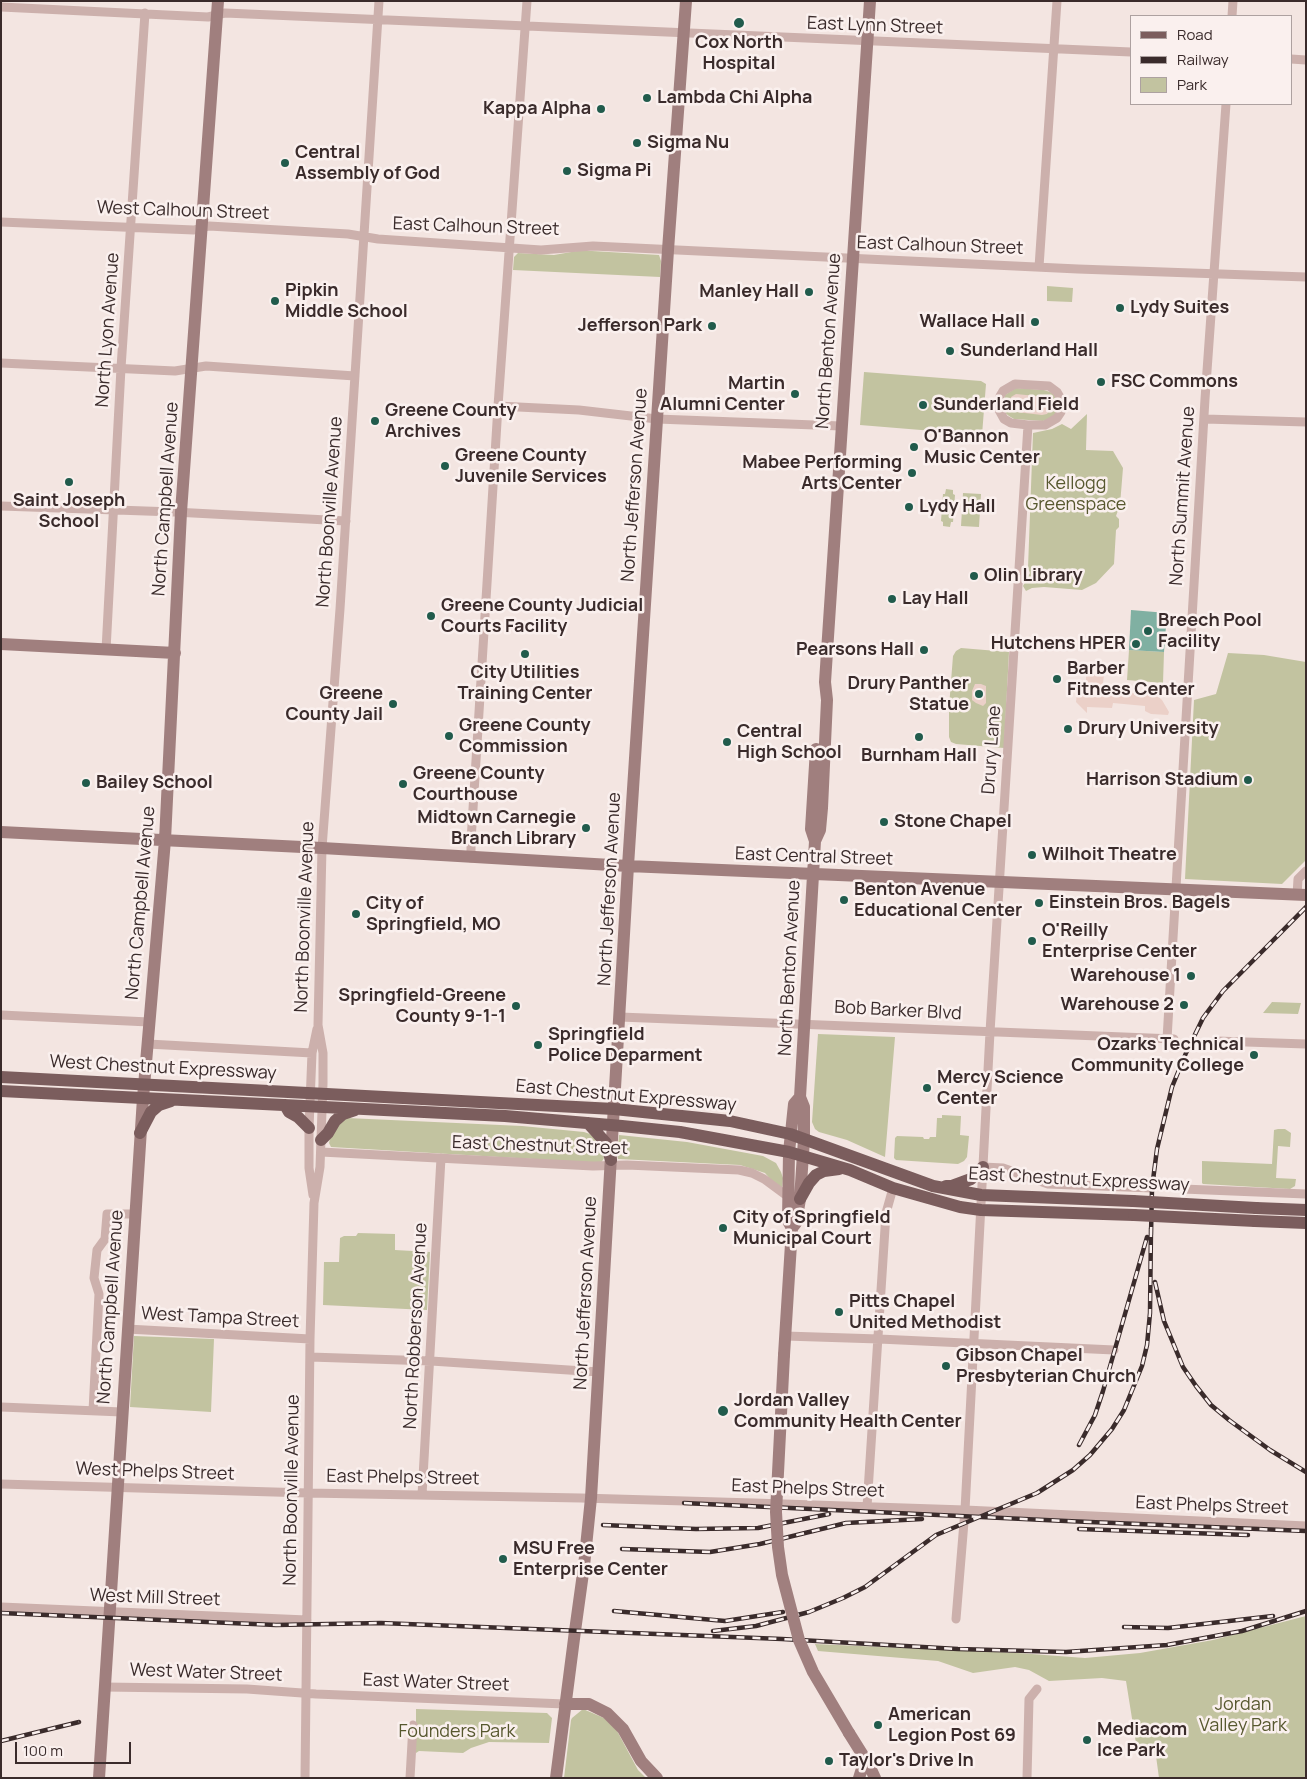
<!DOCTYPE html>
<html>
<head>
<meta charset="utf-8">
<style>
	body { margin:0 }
	#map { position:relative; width:1307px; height:1779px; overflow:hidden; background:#f3e5e1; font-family:Manrope,sans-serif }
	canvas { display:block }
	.frame { position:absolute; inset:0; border:2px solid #3a2b2b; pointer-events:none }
	.legend { position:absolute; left:1130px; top:15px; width:162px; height:90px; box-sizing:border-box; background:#faf0ee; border:1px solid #ada1a0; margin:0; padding:6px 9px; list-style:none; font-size:15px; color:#3a2b2b }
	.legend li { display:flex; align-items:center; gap:10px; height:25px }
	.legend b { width:25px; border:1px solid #ada1a0 }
	.scale { position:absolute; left:15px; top:1742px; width:116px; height:22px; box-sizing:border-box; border:2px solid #3a2b2b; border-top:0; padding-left:6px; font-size:15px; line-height:18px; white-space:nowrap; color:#3a2b2b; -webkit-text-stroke:4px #faf0ee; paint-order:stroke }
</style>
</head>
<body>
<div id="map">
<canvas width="1307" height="1779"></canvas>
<div class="frame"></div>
<ul class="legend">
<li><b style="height:6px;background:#7b5d5d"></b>Road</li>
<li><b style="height:6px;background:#3a2b2b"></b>Railway</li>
<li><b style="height:14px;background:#c2c3a0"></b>Park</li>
</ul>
<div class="scale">100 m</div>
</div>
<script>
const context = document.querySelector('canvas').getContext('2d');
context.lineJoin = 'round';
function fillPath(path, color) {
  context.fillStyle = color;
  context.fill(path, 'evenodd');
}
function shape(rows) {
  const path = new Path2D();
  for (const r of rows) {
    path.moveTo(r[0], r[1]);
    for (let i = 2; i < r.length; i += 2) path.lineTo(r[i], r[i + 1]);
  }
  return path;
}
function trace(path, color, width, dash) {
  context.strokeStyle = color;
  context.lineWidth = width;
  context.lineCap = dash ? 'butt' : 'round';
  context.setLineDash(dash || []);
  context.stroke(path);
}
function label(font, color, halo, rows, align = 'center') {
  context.font = font + ' Manrope,sans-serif';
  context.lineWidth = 5;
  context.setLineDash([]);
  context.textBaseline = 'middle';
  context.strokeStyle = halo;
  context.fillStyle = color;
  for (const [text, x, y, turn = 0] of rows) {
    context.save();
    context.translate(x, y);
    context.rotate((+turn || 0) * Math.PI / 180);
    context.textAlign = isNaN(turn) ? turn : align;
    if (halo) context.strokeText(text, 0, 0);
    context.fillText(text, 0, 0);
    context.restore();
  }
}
fillPath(shape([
	[577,251,592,251,659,255,661,261,660,277,513,270,514,257,518,253,554,255],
	[1047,286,1073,288,1072,302,1047,301],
	[864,372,981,381,986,384,982,435,860,425],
	[1016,388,1044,390,1053,393,1056,398,1058,406,1056,414,1049,419,1043,421,1014,419,1009,416,1004,412,1002,405,1005,395],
	[1087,414,1086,450,1113,451,1123,468,1120,505,1116,516,1119,519,1119,527,1116,530,1114,564,1096,583,1082,590,1044,587,1032,588,1026,591,1023,586,1030,573,1028,568,1033,433,1052,429,1062,424,1071,429],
	[946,489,953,490,953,494,955,495,953,522,951,522,950,527,943,526,943,522,941,521,943,494,945,494],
	[963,493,981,494,979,527,961,526],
	[961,648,1009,652,1004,748,956,744,951,742,949,737,949,707,953,656,956,651],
	[1129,650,1164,652,1163,683,1127,680],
	[1228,653,1264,655,1306,662,1306,860,1282,884,1185,879,1194,700,1216,694],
	[1272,1002,1301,1003,1298,1014,1263,1013],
	[818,1034,895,1037,885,1157,847,1140,819,1132,815,1129,812,1122],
	[942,1115,961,1116,960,1135,969,1136,967,1157,964,1161,958,1164,896,1160,894,1158,895,1138,897,1136,923,1137,924,1139,929,1139,930,1137,936,1137,937,1118,942,1118],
	[347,1118,522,1126,584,1132,590,1134,600,1143,604,1158,601,1163,331,1147,329,1143,330,1139,335,1125],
	[1278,1129,1285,1129,1291,1133,1290,1147,1278,1146,1276,1178,1296,1179,1295,1186,1290,1189,1203,1184,1202,1183,1202,1161,1272,1164,1274,1130],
	[619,1135,687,1142,763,1156,776,1163,781,1172,783,1178,782,1189,778,1188,765,1173,740,1165,618,1159,617,1154],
	[358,1233,395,1234,395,1250,430,1252,427,1310,323,1305,324,1262,339,1262,340,1238,344,1236,356,1236],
	[134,1336,214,1339,211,1412,130,1407],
	[1306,1616,1306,1778,1159,1778,1156,1756,1138,1756,1126,1681,1102,1678,1049,1681,1029,1670,1015,1667,973,1673,938,1661,818,1651,815,1644,1018,1653,1085,1658,1140,1653,1213,1640],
	[416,1709,547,1713,552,1718,549,1743,489,1742,471,1748,463,1753,419,1751,416,1753],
	[583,1709,604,1718,616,1729,638,1770,646,1778,564,1778,571,1720,572,1718]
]), '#c2c3a0');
fillPath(shape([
	[1016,394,1046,397,1051,403,1051,408,1047,414,1042,415,1016,412,1012,411,1009,405,1011,397],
	[1086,674,1104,675,1103,683,1106,686,1126,688,1130,692,1134,693,1134,695,1154,693,1162,700,1169,712,1168,715,1151,714,1145,711,1145,706,1113,703,1112,708,1087,707,1087,713,1076,702,1077,692,1083,693,1084,685,1082,685,1082,680,1086,680],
	[975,684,981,684,986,686,986,703,983,706,976,703,972,700,972,691]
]), '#ebd0c8');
fillPath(shape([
	[1131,610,1167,613,1164,652,1129,650]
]), '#80b0a2');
trace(shape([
	[1,7,208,17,225,13,1131,52],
	[1232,16,1233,1],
	[1291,59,1306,60],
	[1,222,194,230,209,226,348,234,378,239,541,250,593,246,1078,269,1306,277],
	[1039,267,1057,1],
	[1,363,175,371,206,366,355,376],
	[498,406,579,410,657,419,841,426],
	[1205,419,1306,422],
	[1,506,174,512,346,521],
	[106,650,121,368,145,13],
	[471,858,471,841,498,406,527,1],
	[1297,895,1298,879,1306,871],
	[1,1015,149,1022],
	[620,1017,1174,1039],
	[1167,1039,1205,399,1226,104],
	[1216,1041,1306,1044],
	[148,1044,312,1053],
	[321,1152,593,1166,627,1165,739,1170,752,1173,764,1179,787,1196],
	[983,1167,1003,1168,1048,1184,1152,1188],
	[1183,1189,1306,1194],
	[313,1195,309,1168,309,1128,312,1053,317,1029],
	[127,1329,310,1339],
	[785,1336,879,1339,1114,1350],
	[310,1357,431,1361,599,1372],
	[1,1407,122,1412],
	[93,1411,99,1294,94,1278,97,1250,105,1239,107,1214,135,1214],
	[1,1484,308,1493,581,1498,754,1503,965,1510,1306,1526],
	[422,1495,441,1158],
	[867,1507,886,1213,893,1188],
	[1,1607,307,1620],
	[956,1619,965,1510,990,1032,1028,425,1045,425,1057,418,1061,412,1061,399,1057,392,1049,386,1015,384,1003,391,1000,396,999,410,1004,419,1011,423,1028,425],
	[104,1687,247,1689,316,1694,565,1704],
	[305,1778,310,1339,314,1203,320,1167,323,1083,323,1053,318,1025,322,848,340,609,379,1],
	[410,1778,413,1725],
	[1027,1778,1029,1699,1037,1689]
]), '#ccb0ac', 9);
trace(shape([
	[1,644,175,653],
	[1,832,322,848,628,866,1306,895],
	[815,841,811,829,816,749],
	[792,1228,796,1223,800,1199,804,1139,804,1107,800,1097,815,841,820,830,822,808,827,700,825,682,870,1],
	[784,1355,792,1228,788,1221,789,1152,794,1104,800,1097],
	[565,1704,589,1704,607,1713,623,1729,641,1761,657,1778],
	[849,1733,869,1765,875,1778],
	[99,1778,143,1098,165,840,181,512,218,1],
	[556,1778,575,1631,584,1566,591,1498,628,866,668,250,686,1],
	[859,1778,865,1759]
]), '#a07f7e', 12);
trace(shape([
	[1,1077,614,1109,730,1121,790,1134,933,1186,981,1195,1133,1201],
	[1,1091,505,1116,622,1126,680,1132,789,1152,850,1170,893,1188,960,1207,981,1210,1134,1215],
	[285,1105,289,1112,298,1117,309,1128],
	[588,1123,606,1143,611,1160],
	[140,1133,151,1112,159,1105,171,1101],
	[321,1140,328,1133,335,1121,343,1114,355,1110],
	[946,1186,952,1186,971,1179,983,1167],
	[800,1199,809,1183,816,1175,824,1171,839,1169],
	[1256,1208,1306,1210],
	[1255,1221,1306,1223]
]), '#7b5d5d', 12);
const rail = shape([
	[1151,1235,1152,1188,1157,1149,1172,1087,1186,1053,1203,1018,1223,991,1306,907],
	[1155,1282,1164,1321,1183,1367,1196,1386,1211,1405,1229,1420,1270,1450,1306,1472],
	[1079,1445,1095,1415,1103,1391,1147,1237],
	[684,1503,1066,1521,1306,1531],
	[603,1525,696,1529,758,1528,829,1514],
	[1079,1529,1248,1535],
	[622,1549,710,1552,760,1544,846,1523,922,1519],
	[614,1611,725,1621,783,1612],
	[1,1613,276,1625,381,1623,782,1639,958,1649,1066,1652,1167,1645,1242,1631,1306,1611],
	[1124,1627,1168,1628,1273,1616],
	[713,1631,756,1626,809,1612,843,1598,865,1587,936,1535,1037,1493,1073,1470,1090,1455,1112,1429,1124,1410,1142,1366,1147,1345,1150,1313,1151,1228],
	[1,1741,79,1722]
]);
trace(rail, '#3a2b2b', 4.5);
trace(rail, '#faf0ee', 2.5, [8]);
trace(shape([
	[784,1355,776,1512,778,1547,782,1575,799,1640,813,1672,849,1733]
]), '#a07f7e', 12);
trace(shape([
	[1133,1201,1256,1208],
	[1134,1215,1255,1221]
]), '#7b5d5d', 12);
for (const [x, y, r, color] of [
	[739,23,6,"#215b4c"],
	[647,98,5,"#215b4c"],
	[601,109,5,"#215b4c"],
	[637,143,5,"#215b4c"],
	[285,163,5,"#215b4c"],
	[567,171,5,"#215b4c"],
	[809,292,5,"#215b4c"],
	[275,301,5,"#215b4c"],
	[1120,308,5,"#215b4c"],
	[1035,322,5,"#215b4c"],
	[712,326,5,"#215b4c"],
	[950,351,5,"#215b4c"],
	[1101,382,5,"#215b4c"],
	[795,394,5,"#215b4c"],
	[923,405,5,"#215b4c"],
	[375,421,5,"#215b4c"],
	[914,447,5,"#215b4c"],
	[445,466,5,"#215b4c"],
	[912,473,5,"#215b4c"],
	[69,482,5,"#215b4c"],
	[909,507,5,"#215b4c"],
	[974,576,5,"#215b4c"],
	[892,599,5,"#215b4c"],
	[431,616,5,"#215b4c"],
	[1148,631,5,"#215b4c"],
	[1136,644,5,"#215b4c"],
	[924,650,5,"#215b4c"],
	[525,654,5,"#215b4c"],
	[1057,679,5,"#215b4c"],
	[979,694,5,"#215b4c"],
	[393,704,5,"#215b4c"],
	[1068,729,5,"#215b4c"],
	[449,736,5,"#215b4c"],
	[919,737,5,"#215b4c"],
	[727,742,5,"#215b4c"],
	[1248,780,5,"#215b4c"],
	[86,783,5,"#215b4c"],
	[403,784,5,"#215b4c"],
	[884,822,5,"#215b4c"],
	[586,828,5,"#215b4c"],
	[1032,855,5,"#215b4c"],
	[844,900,5,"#215b4c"],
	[1039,903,5,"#215b4c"],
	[356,914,5,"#215b4c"],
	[1032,941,5,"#215b4c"],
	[1191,976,5,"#215b4c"],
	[1184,1005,5,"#215b4c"],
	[516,1006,5,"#215b4c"],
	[538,1045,5,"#215b4c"],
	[1254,1055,5,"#215b4c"],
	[927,1088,5,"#215b4c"],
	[723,1228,5,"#215b4c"],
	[839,1312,5,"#215b4c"],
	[946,1366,5,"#215b4c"],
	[723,1411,6,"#215b4c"],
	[503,1559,5,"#215b4c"],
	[878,1725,5,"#215b4c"],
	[1087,1740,5,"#215b4c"],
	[829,1761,5,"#215b4c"]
]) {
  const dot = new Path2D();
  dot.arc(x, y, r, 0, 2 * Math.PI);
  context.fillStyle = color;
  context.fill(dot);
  trace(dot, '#faf0ee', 2);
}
label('18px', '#3a2b2b', '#faf0ee', [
	["East Lynn Street",875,26,2],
	["West Calhoun Street",183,211,2],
	["East Calhoun Street",476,227,2],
	["East Calhoun Street",940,246,2],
	["North Lyon Avenue",108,330,-86],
	["North Benton Avenue",829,341,-86],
	["North Jefferson Avenue",635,485,-86],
	["North Summit Avenue",1183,496,-86],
	["North Campbell Avenue",166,499,-86],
	["North Boonville Avenue",330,512,-86],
	["Drury Lane",992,750,-86],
	["East Central Street",814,857,2],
	["North Jefferson Avenue",610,889,-87],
	["North Campbell Avenue",141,903,-85],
	["North Boonville Avenue",305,917,-88],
	["North Benton Avenue",790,968,-87],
	["Bob Barker Blvd",898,1011,3],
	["West Chestnut Expressway",163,1068,3],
	["East Chestnut Expressway",626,1096,5],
	["East Chestnut Street",540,1146,2],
	["East Chestnut Expressway",1079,1180,3],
	["North Jefferson Avenue",586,1293,-87],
	["North Campbell Avenue",111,1307,-86],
	["West Tampa Street",220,1318,3],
	["North Robberson Avenue",416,1326,-87],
	["West Phelps Street",155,1472,2],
	["East Phelps Street",403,1478,1],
	["East Phelps Street",808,1489,2],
	["North Boonville Avenue",292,1490,-89],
	["East Phelps Street",1212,1506,2],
	["West Mill Street",155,1598,2],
	["West Water Street",206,1673,2],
	["East Water Street",436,1683,2]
]);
label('bold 18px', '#3a2b2b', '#faf0ee', [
	["Cox North",739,43,"center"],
	["Hospital",739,64,"center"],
	["Lambda Chi Alpha",657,98],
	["Kappa Alpha",591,109,"right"],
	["Sigma Nu",647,143],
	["Central",295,153],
	["Assembly of God",295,174],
	["Sigma Pi",577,171],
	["Pipkin",285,291],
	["Middle School",285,312],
	["Manley Hall",799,292,"right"],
	["Lydy Suites",1130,308],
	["Wallace Hall",1025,322,"right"],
	["Jefferson Park",702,326,"right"],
	["Sunderland Hall",960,351],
	["FSC Commons",1111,382],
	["Martin",785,384,"right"],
	["Alumni Center",785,405,"right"],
	["Sunderland Field",933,405],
	["Greene County",385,411],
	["Archives",385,432],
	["O'Bannon",924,437],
	["Music Center",924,458],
	["Greene County",455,456],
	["Juvenile Services",455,477],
	["Mabee Performing",902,463,"right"],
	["Arts Center",902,484,"right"],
	["Saint Joseph",69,501,"center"],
	["School",69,522,"center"],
	["Lydy Hall",919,507],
	["Olin Library",984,576],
	["Lay Hall",902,599],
	["Greene County Judicial",441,606],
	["Courts Facility",441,627],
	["Breech Pool",1158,621],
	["Facility",1158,642],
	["Hutchens HPER",1126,644,"right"],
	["Pearsons Hall",914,650,"right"],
	["Barber",1067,669],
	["Fitness Center",1067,690],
	["City Utilities",525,673,"center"],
	["Training Center",525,694,"center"],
	["Drury Panther",969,684,"right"],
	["Statue",969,705,"right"],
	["Greene",383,694,"right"],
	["County Jail",383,715,"right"],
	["Greene County",459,726],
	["Commission",459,747],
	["Drury University",1078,729],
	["Central",737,732],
	["High School",737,753],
	["Burnham Hall",919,756,"center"],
	["Greene County",413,774],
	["Courthouse",413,795],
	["Harrison Stadium",1238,780,"right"],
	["Bailey School",96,783],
	["Midtown Carnegie",576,818,"right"],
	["Branch Library",576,839,"right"],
	["Stone Chapel",894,822],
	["Wilhoit Theatre",1042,855],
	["Benton Avenue",854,890],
	["Educational Center",854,911],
	["Einstein Bros. Bagels",1049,903],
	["City of",366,904],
	["Springfield, MO",366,925],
	["O'Reilly",1042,931],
	["Enterprise Center",1042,952],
	["Warehouse 1",1181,976,"right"],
	["Springfield-Greene",506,996,"right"],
	["County 9-1-1",506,1017,"right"],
	["Warehouse 2",1174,1005,"right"],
	["Springfield",548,1035],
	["Police Deparment",548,1056],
	["Ozarks Technical",1244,1045,"right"],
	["Community College",1244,1066,"right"],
	["Mercy Science",937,1078],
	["Center",937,1099],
	["City of Springfield",733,1218],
	["Municipal Court",733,1239],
	["Pitts Chapel",849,1302],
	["United Methodist",849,1323],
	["Gibson Chapel",956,1356],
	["Presbyterian Church",956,1377],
	["Jordan Valley",734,1401],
	["Community Health Center",734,1422],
	["MSU Free",513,1549],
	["Enterprise Center",513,1570],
	["American",888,1715],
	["Legion Post 69",888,1736],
	["Mediacom",1097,1730],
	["Ice Park",1097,1751],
	["Taylor's Drive In",839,1761]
], 'left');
label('18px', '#57582f', '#faf0ee', [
	["Kellogg",1076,484],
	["Greenspace",1076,505],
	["Jordan",1243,1705],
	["Valley Park",1243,1726],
	["Founders Park",457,1732]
]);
</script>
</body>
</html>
